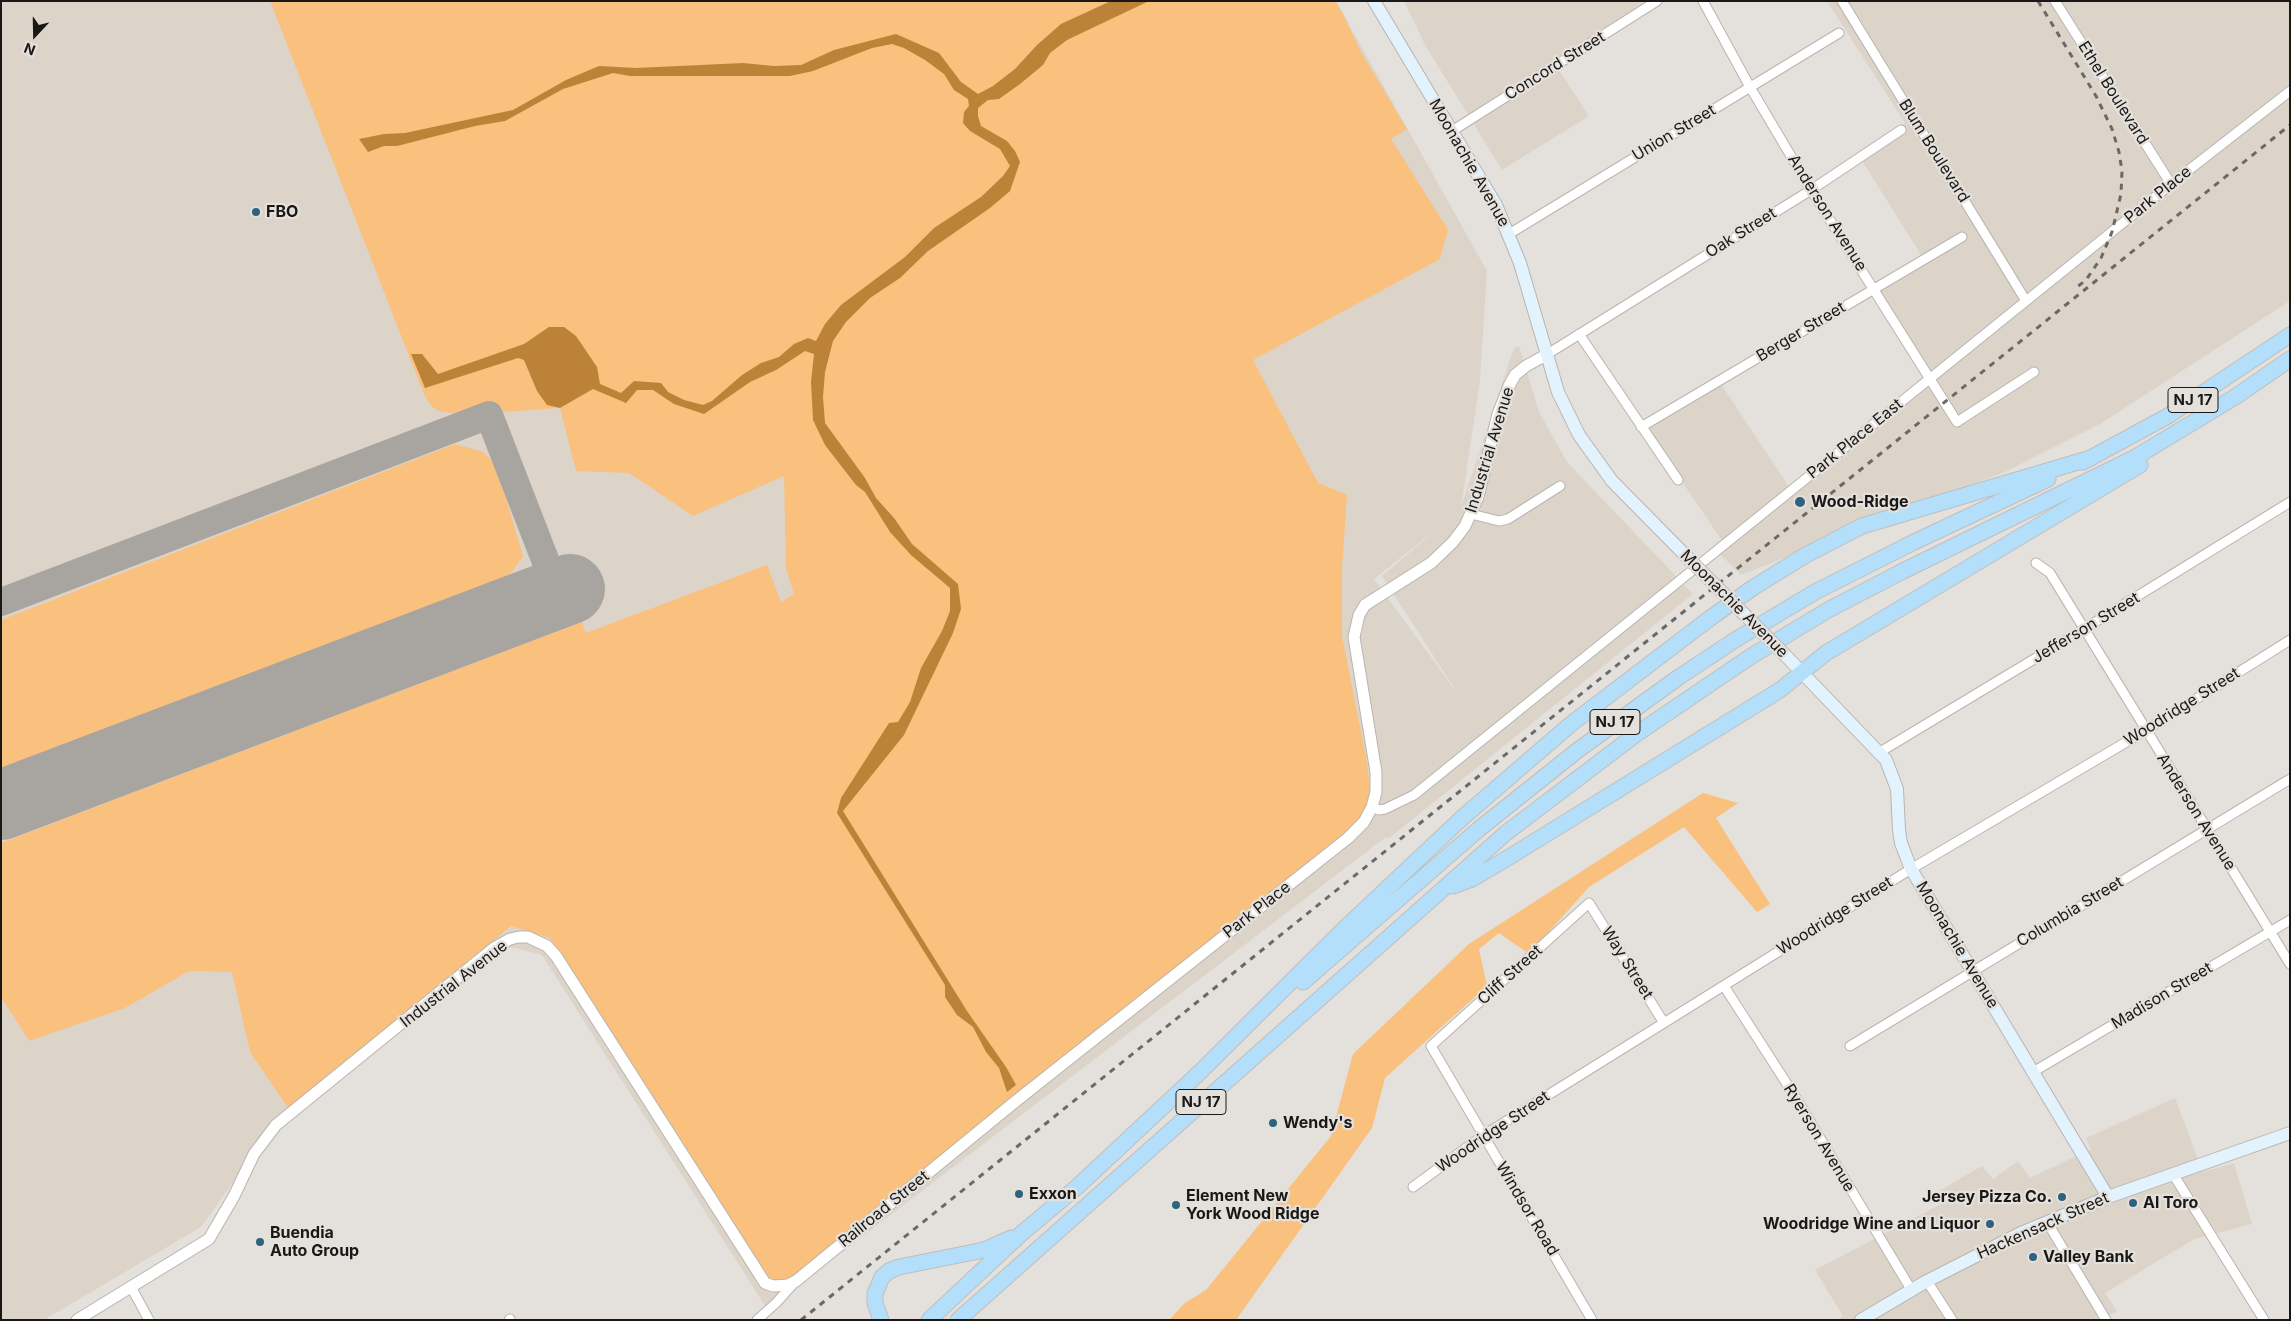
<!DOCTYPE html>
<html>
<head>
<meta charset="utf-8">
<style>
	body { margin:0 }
	#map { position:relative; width:2291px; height:1321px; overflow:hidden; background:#e4e0db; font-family:Inter,sans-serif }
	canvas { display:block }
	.frame { position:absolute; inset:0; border:2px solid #1a1817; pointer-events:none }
	.north { position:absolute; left:10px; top:10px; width:50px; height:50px; -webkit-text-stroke:4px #e4e0db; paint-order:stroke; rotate:201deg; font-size:14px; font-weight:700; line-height:20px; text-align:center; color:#1a1817 }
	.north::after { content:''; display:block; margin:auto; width:18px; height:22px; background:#1a1817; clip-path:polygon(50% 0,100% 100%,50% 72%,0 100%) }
</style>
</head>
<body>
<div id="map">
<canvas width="2291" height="1321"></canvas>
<div class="frame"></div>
<div class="north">N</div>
</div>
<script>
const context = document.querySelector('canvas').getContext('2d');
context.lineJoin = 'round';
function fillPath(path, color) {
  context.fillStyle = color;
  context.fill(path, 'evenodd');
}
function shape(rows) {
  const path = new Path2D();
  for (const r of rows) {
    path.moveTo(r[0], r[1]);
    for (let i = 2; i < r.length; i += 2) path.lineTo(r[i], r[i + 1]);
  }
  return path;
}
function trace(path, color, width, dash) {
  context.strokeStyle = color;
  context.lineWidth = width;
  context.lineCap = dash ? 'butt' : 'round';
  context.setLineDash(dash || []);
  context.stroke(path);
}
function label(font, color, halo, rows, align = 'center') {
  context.font = font + ' Inter,sans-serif';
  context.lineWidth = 4.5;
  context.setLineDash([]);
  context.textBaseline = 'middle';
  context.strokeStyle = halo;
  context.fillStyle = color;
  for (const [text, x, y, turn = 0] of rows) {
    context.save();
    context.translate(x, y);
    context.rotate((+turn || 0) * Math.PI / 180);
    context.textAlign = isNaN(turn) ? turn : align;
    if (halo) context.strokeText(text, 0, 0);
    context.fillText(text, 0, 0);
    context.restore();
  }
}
fillPath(shape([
	[1,1,1336,1,1487,271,1480,381,1461,507,1514,348,1519,346,1539,412,1567,462,1693,594,1388,839,1386,837,767,1309,542,955,511,947,267,1135,201,1227,44,1320,1,1320],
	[1442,525,1382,576,1460,697,1374,579],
	[1404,1,1659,1,1556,66,1589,116,1502,170,1425,45],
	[1827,1,2290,1,2290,301,2100,424,2007,471,1741,575,1717,551,1725,545,1645,427,1719,381,1791,490,1929,381,1873,289,1923,258,1859,156,1905,123],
	[2175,1098,2203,1172,2234,1163,2252,1224,2194,1239,2105,1293,2117,1311,2101,1320,1837,1320,1843,1316,1815,1270,1941,1204,1939,1191,1982,1166,1993,1179,2018,1161,2030,1178,2091,1149,2086,1138]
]), '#ddd4c9');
fillPath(shape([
	[270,1,1335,1,1342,12,1361,52,1407,129,1391,139,1448,230,1440,259,1253,360,1318,483,1347,495,1342,567,1342,636,1367,763,1372,807,1364,822,787,1289,748,1269,550,938,511,926,289,1109,250,1052,232,972,189,971,125,1008,29,1041,1,997,1,843,582,622,586,633,767,565,781,602,794,594,786,568,784,476,693,516,629,473,576,471,560,408,503,412,501,407,492,401,455,413,441,412,432,407,424,394],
	[455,444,483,452,496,465,523,556,512,572,502,579,1,771,1,620],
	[1703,793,1738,803,1716,818,1770,904,1757,912,1684,827,1589,887,1529,954,1499,933,1479,949,1487,986,1385,1078,1372,1128,1236,1320,1169,1320,1185,1303,1206,1290,1331,1136,1353,1054,1469,944]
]), '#f9c07e');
fillPath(shape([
	[1111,1,1149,1,1067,40,1050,53,1043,65,1020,84,999,99,988,100,978,108,978,116,981,126,1007,141,1015,151,1020,162,1010,191,990,208,928,251,900,278,870,298,846,322,833,341,825,372,823,397,825,423,865,478,876,498,894,518,912,544,958,584,961,609,953,633,904,735,843,811,967,1011,1006,1067,1016,1085,1007,1092,999,1068,986,1052,973,1027,957,1015,945,997,945,985,837,813,841,798,889,723,898,722,910,702,921,668,942,631,950,611,950,588,911,555,890,532,865,492,856,485,825,445,813,420,811,382,814,354,805,351,776,370,750,382,704,414,674,404,653,390,637,390,626,403,593,389,560,408,547,405,537,391,524,360,518,358,425,388,411,354,422,354,438,374,524,344,549,327,564,327,576,336,597,367,600,384,621,393,634,381,661,383,668,392,684,400,703,405,712,401,742,375,761,363,779,357,794,344,808,338,816,341,825,324,841,305,905,257,934,228,981,197,1003,176,1010,166,1000,149,970,131,963,123,964,112,969,106,968,99,954,90,944,74,925,60,904,48,892,44,872,48,813,71,790,76,630,76,613,73,563,89,505,121,475,126,397,146,384,146,368,152,359,139,384,134,405,133,513,110,566,80,599,66,636,68,743,63,774,66,801,65,834,50,896,34,939,53,961,82,978,94,993,86,1015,69,1037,45,1061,24]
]), '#bb8238');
trace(shape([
	[1,602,489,415,558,593]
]), '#a8a4a0', 28);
trace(shape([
	[1,805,570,589]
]), '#a8a4a0', 70);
const minor = shape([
	[1703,1,1750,87,1811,190,1957,422,2034,372],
	[1842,1,2026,301],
	[2055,1,2171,184],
	[1452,131,1657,1],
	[1509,234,1839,33],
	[1579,334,1678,480],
	[1546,355,1811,190,1901,130],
	[1641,427,1962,237],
	[1471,514,1499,521,1508,519,1560,486],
	[2036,563,2050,573,2290,964],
	[1880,752,2084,629,2290,502],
	[1372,807,1379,810,1385,809,1414,795,2171,184,2290,91],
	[1724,986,1796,1098,1912,1291],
	[1850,1046,2290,779],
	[2033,1072,2290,920],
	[2173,1174,2264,1320],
	[1413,1187,1484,1135,1911,869,2145,731,2290,640],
	[2047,1222,2106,1320],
	[1927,1281,1952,1320],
	[131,1287,149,1320],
	[509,1320,510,1319],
	[757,1320,776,1303,794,1283],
	[1592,1320,1431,1046,1589,903,1664,1023]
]);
const tertiary = shape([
	[77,1320,209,1239,234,1196,254,1154,276,1125,494,948,510,939,519,937,528,937,547,946,556,956,765,1283,773,1286,788,1285,796,1281,1016,1101,1348,838,1364,822,1372,807,1376,792,1376,772,1354,637,1359,615,1365,605,1431,563,1453,542,1465,526,1478,497,1498,414,1509,386,1515,375,1526,366,1546,355]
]);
const secondary = shape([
	[1374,1,1496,205,1520,263,1558,392,1579,435,1612,481,1691,561],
	[1786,656,1886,760,1897,789,1899,830,1901,843,1911,869,2108,1197],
	[1861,1320,1927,1281,2021,1233,2108,1197,2290,1133]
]);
const trunk = shape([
	[2083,462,2168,416,2290,335],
	[1453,886,1472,879,1506,859,1780,690,1826,653,2140,465],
	[1303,982,1479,829,1578,750,1679,677,1735,640,1815,592,1912,543,2048,479],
	[881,1320,875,1303,875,1294,882,1277,889,1271,899,1267,984,1250,1011,1238],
	[929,1320,1022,1233,1077,1187,1198,1074,1343,930,1462,818,1571,724,1709,619,1754,587,1806,555,1862,526,2091,458],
	[958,1320,1506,833,1635,735,1750,657,1828,610,1901,572,2134,458,2235,397,2290,359]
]);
trace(minor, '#b9b4b0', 11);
trace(tertiary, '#b9b4b0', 13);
trace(secondary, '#b9b4b0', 14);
trace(trunk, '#bfbebe', 17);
trace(minor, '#fff', 9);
trace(tertiary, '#fff', 11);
trace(secondary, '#e3f3fd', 12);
trace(trunk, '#b4dffa', 15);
trace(shape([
	[2038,1,2096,96,2112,129,2119,152,2122,171,2121,194,2112,232,2101,258,2086,280,2077,287],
	[801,1320,2290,125]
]), '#6b6966', 3, [6, 6]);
const secondaryBridge = shape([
	[1691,561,1786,656]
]);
trace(secondaryBridge, '#b9b4b0', 14, []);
trace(secondaryBridge, '#e3f3fd', 12);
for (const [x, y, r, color] of [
	[256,212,5,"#2e627f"],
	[1800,502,6,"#2e627f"],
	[1273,1123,5,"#2e627f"],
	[1019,1194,5,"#2e627f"],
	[2062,1197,5,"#2e627f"],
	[2133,1203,5,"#2e627f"],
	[1176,1205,5,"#2e627f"],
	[1990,1224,5,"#2e627f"],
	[260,1242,5,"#2e627f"],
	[2033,1257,5,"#2e627f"]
]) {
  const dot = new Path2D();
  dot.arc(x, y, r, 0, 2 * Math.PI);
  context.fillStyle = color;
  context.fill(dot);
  trace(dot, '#e4e0db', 2);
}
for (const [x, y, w] of [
	[2193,400,50],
	[1615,722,50],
	[1201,1102,50]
]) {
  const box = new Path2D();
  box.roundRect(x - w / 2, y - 12.5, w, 25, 4);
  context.fillStyle = '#e4e0db';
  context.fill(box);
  trace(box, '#1a1817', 1);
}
label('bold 15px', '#1a1817', null, [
	["NJ 17",2193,400],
	["NJ 17",1615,722],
	["NJ 17",1201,1102]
]);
label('16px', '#1a1817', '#e4e0db', [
	["Concord Street",1555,66,-32],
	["Ethel Boulevard",2113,93,58],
	["Union Street",1674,133,-31],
	["Blum Boulevard",1934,151,58],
	["Moonachie Avenue",1469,163,60],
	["Park Place",2158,195,-39],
	["Anderson Avenue",1827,213,58],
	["Oak Street",1741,233,-32],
	["Berger Street",1801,332,-31],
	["Park Place East",1855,439,-39],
	["Industrial Avenue",1490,450,-73],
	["Moonachie Avenue",1734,604,45],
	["Jefferson Street",2086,628,-31],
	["Woodridge Street",2182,707,-32],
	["Anderson Avenue",2196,812,58],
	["Park Place",1257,910,-38],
	["Columbia Street",2070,912,-31],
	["Woodridge Street",1835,916,-32],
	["Moonachie Avenue",1957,945,59],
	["Way Street",1627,963,58],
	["Cliff Street",1510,975,-42],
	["Industrial Avenue",454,984,-38],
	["Madison Street",2162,996,-31],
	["Woodridge Street",1493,1132,-34],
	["Ryerson Avenue",1819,1138,59],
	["Railroad Street",884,1209,-39],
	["Windsor Road",1527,1209,59],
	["Hackensack Street",2043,1226,-24]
]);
label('bold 16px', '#1a1817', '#e4e0db', [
	["FBO",266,212],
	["Wood-Ridge",1811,502],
	["Wendy's",1283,1123],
	["Exxon",1029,1194],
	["Element New",1186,1196],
	["York Wood Ridge",1186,1214],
	["Jersey Pizza Co.",2052,1197,"right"],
	["Al Toro",2143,1203],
	["Woodridge Wine and Liquor",1980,1224,"right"],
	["Buendia",270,1233],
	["Auto Group",270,1251],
	["Valley Bank",2043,1257]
], 'left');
</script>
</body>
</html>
